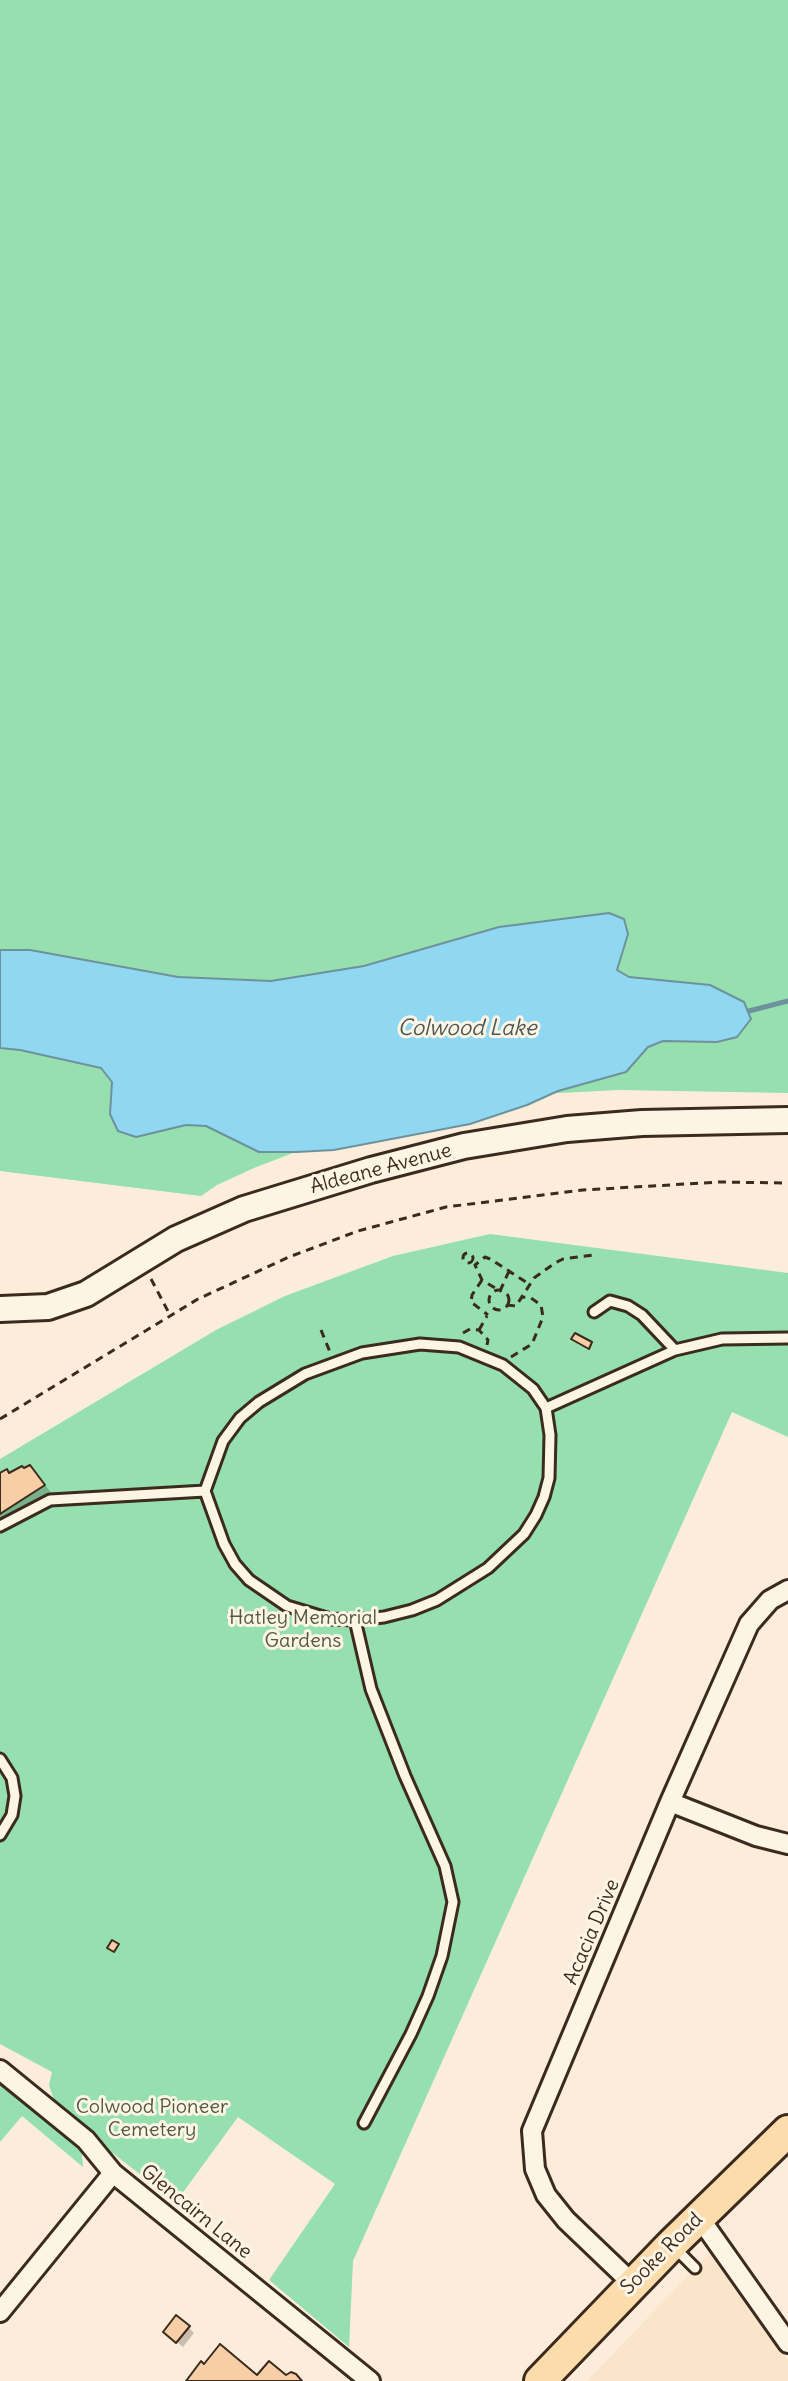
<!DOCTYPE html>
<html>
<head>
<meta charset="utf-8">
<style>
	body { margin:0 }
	canvas { display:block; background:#fbedd9 }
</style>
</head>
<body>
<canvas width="788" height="2381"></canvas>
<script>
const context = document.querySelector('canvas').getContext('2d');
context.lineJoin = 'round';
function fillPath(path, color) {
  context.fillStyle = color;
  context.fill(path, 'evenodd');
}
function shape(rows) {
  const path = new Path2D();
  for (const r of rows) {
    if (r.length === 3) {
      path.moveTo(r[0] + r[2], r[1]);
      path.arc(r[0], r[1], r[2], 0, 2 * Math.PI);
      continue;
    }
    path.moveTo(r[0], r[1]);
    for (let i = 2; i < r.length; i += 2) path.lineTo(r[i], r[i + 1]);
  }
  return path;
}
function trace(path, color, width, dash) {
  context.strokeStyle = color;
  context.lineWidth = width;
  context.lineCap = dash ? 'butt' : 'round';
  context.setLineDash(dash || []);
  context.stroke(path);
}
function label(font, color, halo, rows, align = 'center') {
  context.font = font + ' Delius,sans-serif';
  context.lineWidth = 6;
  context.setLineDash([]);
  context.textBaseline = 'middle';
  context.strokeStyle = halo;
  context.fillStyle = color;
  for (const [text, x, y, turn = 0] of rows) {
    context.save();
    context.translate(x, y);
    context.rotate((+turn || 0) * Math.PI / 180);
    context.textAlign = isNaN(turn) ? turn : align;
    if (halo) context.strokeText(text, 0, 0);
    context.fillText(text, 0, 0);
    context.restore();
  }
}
fillPath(shape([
	[713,2250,788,2359,788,2381,587,2381]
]), '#fae4ca');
fillPath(shape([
	[0,0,788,0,788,1093,619,1090,520,1095,337,1136,254,1168,217,1185,201,1196,0,1171],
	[490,1234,788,1273,788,1437,732,1412,353,2261,349,2347,269,2280,335,2184,238,2117,176,2202,97,2141,99,2138,54,2100,49,2085,52,2072,0,2044,0,1459,216,1330,285,1296,393,1256],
	[0,2076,81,2144,83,2167,22,2116,0,2142]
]), '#96dfae');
const water = shape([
	[609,913,624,919,628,934,617,970,629,977,710,985,744,1002,751,1019,737,1037,717,1042,663,1041,648,1047,626,1072,558,1091,527,1105,470,1124,334,1150,296,1152,259,1152,206,1126,186,1125,136,1137,118,1131,110,1114,112,1082,101,1068,20,1050,0,1048,0,950,30,950,178,977,271,981,364,966,499,927,609,913]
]);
fillPath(water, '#90d8f1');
trace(water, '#6e929d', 2);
fillPath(shape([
	[0,1476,38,1476,52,1494,0,1527],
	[188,2327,194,2333,183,2347,171,2337]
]), '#0003');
trace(shape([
	[749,1011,788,1001]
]), '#6e929d', 5);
const building = shape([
	[575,1333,592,1342,589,1349,571,1339,575,1333],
	[30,1465,45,1485,0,1514,0,1473,7,1469,9,1473,22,1466,24,1468,30,1465],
	[112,1940,119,1944,114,1952,107,1948,112,1940],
	[176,2315,190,2326,176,2343,163,2332,176,2315],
	[220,2344,257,2375,269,2361,286,2375,291,2372,296,2374,302,2381,186,2381,201,2361,204,2364,220,2344]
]);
fillPath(building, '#f8cea7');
trace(building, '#3b2a1e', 2);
const service = shape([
	[594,1312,610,1301,628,1306,642,1315,675,1350],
	[420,1344,459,1347,503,1365,533,1389,546,1408,550,1435,549,1478,544,1497,536,1515,524,1534,488,1568,437,1600,412,1610,384,1617,355,1620,330,1619,287,1606,249,1580,235,1564,224,1544,205,1491,223,1441,240,1418,259,1402,305,1374,362,1353,420,1344],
	[546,1408,675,1350,722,1339,788,1338],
	[0,1526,50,1500,205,1491],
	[355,1620,371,1689,405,1776,445,1866,453,1902,442,1956,428,1996,411,2034,364,2123],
	[0,1759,12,1778,15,1796,12,1815,0,1835],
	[675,2248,695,2268]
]);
const minor = shape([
	[670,1802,756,1836,788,1844],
	[0,2070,86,2140,113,2173,370,2381],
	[699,2217,788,2343],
	[633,2284,566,2220,546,2195,535,2169,532,2131,670,1802,749,1624,770,1600,788,1590],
	[0,2312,113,2173]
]);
const tertiary = shape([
	[0,1309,48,1307,86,1294,176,1239,244,1209,371,1170,464,1146,567,1129,642,1123,788,1120]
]);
const primary = shape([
	[540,2381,671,2245,788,2131]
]);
trace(service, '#3b2a1e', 15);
trace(minor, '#3b2a1e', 24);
trace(tertiary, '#3b2a1e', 30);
trace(primary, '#3b2a1e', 36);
trace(shape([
	[468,1258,5],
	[509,1271,500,1291,482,1280,475,1265,485,1257,490,1259,509,1271,529,1284],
	[151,1279,170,1315],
	[482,1280,472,1295,471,1302,488,1315],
	[499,1300,10],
	[507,1305,516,1306,534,1278,555,1263,563,1259,593,1255],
	[321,1330,330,1352],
	[479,1330,487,1316],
	[463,1333,470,1329,479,1330,488,1340,487,1345],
	[511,1357,532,1344,543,1317,541,1305,531,1298,522,1297],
	[0,1419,198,1299,289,1257,358,1231,446,1207,583,1190,720,1182,788,1183]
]), '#3b2a1e', 3, [8, 6]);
trace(service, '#fcf5e5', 9);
trace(minor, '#fcf5e5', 18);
trace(tertiary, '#fcf5e5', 24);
trace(primary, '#fddcac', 30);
label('20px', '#3b2a1e', '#fcf5e5', [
	["Aldeane Avenue",381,1169,-15],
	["Acacia Drive",592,1932,-67],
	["Glencairn Lane",196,2212,39],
	["Sooke Road",662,2254,-45]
]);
label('20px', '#525742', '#fcf5e5', [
	["Hatley Memorial",303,1618],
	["Gardens",303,1641],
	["Colwood Pioneer",152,2107],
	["Cemetery",152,2130]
]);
label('italic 22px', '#505653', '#fcf5e5', [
	["Colwood Lake",467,1029]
]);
</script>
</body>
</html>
